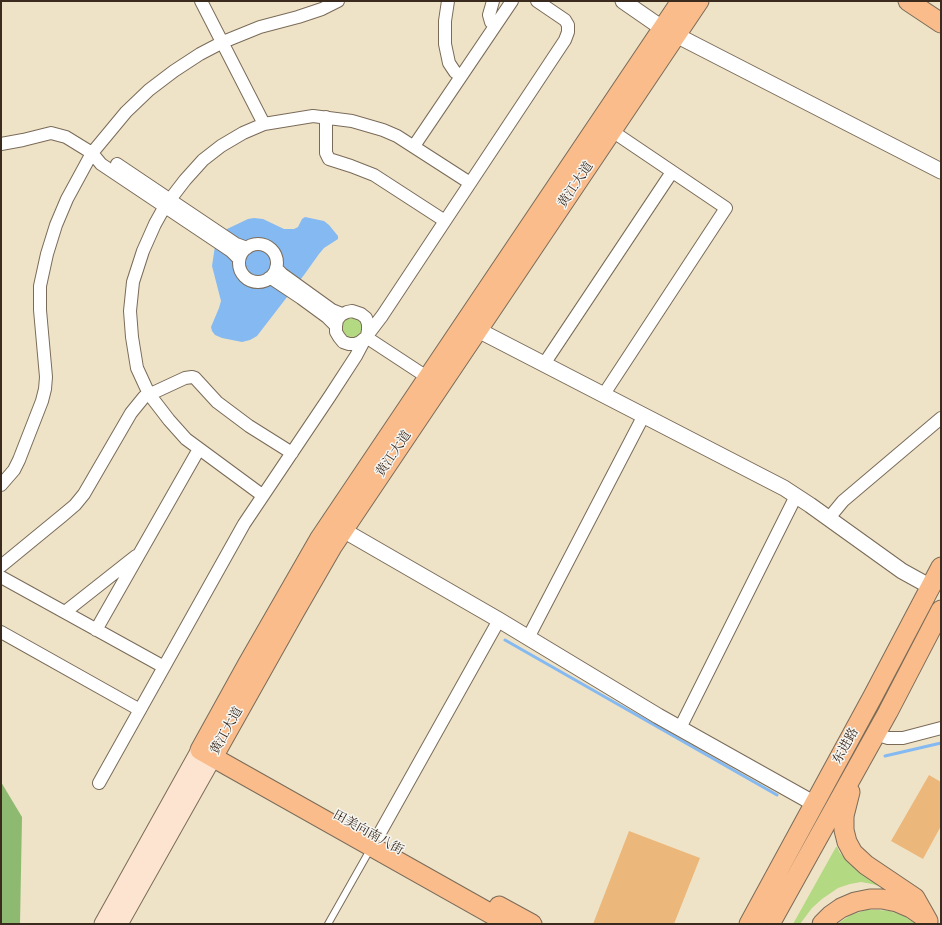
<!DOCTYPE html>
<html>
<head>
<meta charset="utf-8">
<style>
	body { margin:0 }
	#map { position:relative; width:942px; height:925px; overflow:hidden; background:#efe3c7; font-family:"Gentium Book Plus",serif }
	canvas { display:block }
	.frame { position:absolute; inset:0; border:2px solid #3b2a1e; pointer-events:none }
</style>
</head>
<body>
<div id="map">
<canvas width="942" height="925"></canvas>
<div class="frame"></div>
</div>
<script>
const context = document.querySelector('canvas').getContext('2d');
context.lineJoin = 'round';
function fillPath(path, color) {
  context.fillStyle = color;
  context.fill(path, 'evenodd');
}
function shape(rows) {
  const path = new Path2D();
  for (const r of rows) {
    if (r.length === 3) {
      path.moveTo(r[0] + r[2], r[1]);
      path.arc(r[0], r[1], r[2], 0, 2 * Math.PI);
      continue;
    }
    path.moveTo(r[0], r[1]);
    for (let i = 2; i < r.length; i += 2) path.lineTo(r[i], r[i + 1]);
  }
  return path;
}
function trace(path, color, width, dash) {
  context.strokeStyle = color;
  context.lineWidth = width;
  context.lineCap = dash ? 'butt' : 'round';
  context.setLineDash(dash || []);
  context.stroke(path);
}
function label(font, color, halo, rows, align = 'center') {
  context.font = font + ' "Gentium Book Plus","Noto Serif SC",serif';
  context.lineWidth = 3;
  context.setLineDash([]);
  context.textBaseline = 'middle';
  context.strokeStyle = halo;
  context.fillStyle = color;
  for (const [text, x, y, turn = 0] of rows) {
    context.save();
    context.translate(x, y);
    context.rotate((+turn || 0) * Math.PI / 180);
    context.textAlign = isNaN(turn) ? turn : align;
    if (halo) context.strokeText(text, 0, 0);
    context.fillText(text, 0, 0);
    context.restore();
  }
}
fillPath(shape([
	[353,316,362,321,362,334,352,340,349,340,340,332,342,320],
	[836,847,837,847,840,853,853,866,879,885,879,886,872,884,861,882,850,884,838,888,822,899,812,908,800,924,793,924],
	[866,910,878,910,890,911,904,916,916,924,837,924,851,915]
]), '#b3d983');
fillPath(shape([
	[1,782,22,817,20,924,1,924]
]), '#8eb971');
fillPath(shape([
	[305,217,324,221,329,225,338,236,338,239,324,248,319,254,304,275,257,336,250,340,242,342,222,338,215,335,212,331,211,327,219,308,221,301,212,266,215,246,221,236,227,229,248,219,254,218,263,219,284,229,294,229,298,227,302,219]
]), '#84b9f2');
trace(shape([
	[505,640,777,795],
	[885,756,941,743]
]), '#84b9f2', 3);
fillPath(shape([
	[929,775,941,782,941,826,923,859,891,841],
	[629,831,700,858,674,924,593,924]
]), '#ecb77a');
const service = shape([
	[328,924,371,848]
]);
const minor = shape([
	[201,1,264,124],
	[448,1,445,21,445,44,449,63,455,72,461,76],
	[493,1,489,15,491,22,495,26],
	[326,117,326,153,329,159,351,166,374,175,445,221],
	[1,144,23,140,51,133,66,137,92,153,101,164,231,251,239,259],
	[414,146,512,1],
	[117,164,236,244,247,248],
	[258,263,19],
	[276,268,282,274,332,310,342,314],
	[269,278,274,280,301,298,327,317,336,326],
	[366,337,433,381],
	[365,338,360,342,355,344,349,344,343,342,339,337,336,332,336,326,337,320,341,315,347,312,352,311,361,314,366,318,368,324,368,330,367,336],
	[544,364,672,172],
	[604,394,726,208,612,131],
	[1,485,14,470,19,460,42,401,45,389,46,377,40,310,40,286,47,254,56,225,67,199,92,153,126,112,149,90,174,71,200,54,223,42,260,27,298,17,322,9,338,1],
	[262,495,186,439,169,420,149,394,137,368,132,337,130,311,133,282,143,251,155,224,165,206,185,180,203,160,221,146,243,133,264,124,313,116,352,121,383,130,397,136,470,183],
	[829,518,843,501,941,418],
	[1,566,62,516,75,505,84,494,131,413,144,397,185,378,192,377,195,378,217,402,249,426,292,453],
	[1,577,164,667],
	[65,612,136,556],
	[96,630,199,449],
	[1,632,140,710],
	[528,638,644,415],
	[680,728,796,496],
	[875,734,888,738,903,738,941,728],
	[99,783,244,524,330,396,356,356,366,337,382,316,565,40,568,32,568,25,565,20,537,1],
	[372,847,499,620]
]);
const tertiary = shape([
	[623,1,662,28],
	[676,35,941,171],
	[478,330,784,488,810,505,902,571,931,587],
	[343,530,499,620,658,716,815,804]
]);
const secondary = shape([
	[103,924,200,750],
	[119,924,213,757]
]);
const primary = shape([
	[908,1,941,23],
	[213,757,295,611,332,547,699,1],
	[850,792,844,816,844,830,847,842,853,853,866,865,915,898,928,921],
	[499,906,532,924],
	[509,924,200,750,247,665,320,538,681,1],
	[749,924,873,696,941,567],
	[770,924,888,712,941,610],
	[822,924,831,915,841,908,855,902,870,899,882,899,897,902,911,908,921,915]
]);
trace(service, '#7a6b59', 8);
trace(minor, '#7a6b59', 14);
trace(tertiary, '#7a6b59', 17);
trace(secondary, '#7a6b59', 19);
trace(primary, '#7a6b59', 21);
trace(service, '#fff', 6);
trace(minor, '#fff', 12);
trace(tertiary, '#fff', 15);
trace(secondary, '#fde4d0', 17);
trace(primary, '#f9bc8a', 19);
label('13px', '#3b2a1e', '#f6f6f2', [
	["黄江大道",576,185,-56],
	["黄江大道",394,454,-56],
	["黄江大道",227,731,-61],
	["东进路",846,746,-61],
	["田美向南八街",368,833,29]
]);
</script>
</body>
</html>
